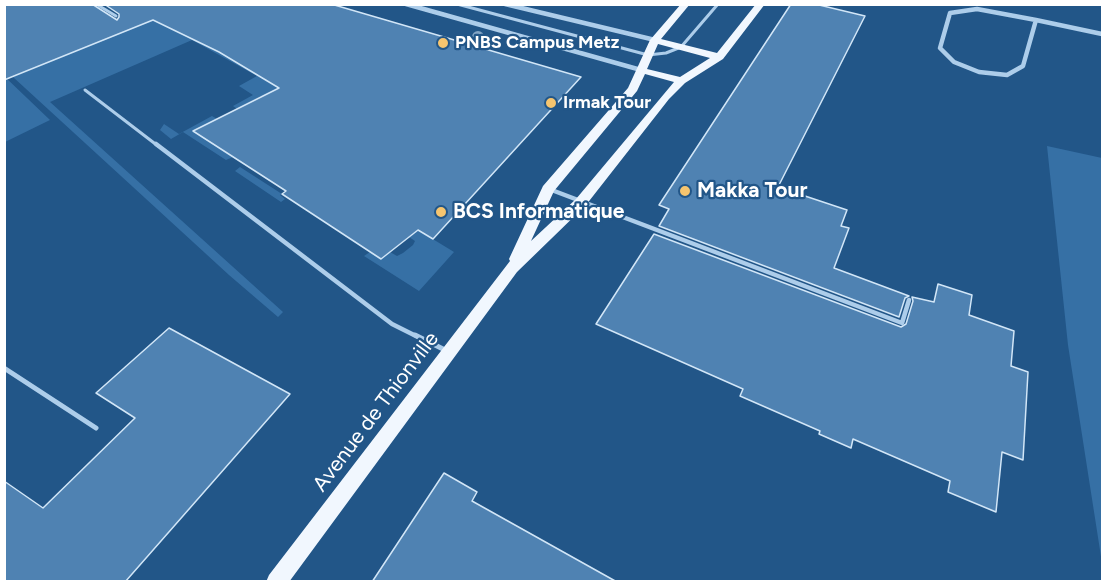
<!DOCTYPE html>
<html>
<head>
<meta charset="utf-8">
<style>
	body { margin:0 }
	#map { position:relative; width:1107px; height:586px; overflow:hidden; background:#225688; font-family:Figtree,sans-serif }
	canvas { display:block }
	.frame { position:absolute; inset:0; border:6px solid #fff; pointer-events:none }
</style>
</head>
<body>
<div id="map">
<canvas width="1107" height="586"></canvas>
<div class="frame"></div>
</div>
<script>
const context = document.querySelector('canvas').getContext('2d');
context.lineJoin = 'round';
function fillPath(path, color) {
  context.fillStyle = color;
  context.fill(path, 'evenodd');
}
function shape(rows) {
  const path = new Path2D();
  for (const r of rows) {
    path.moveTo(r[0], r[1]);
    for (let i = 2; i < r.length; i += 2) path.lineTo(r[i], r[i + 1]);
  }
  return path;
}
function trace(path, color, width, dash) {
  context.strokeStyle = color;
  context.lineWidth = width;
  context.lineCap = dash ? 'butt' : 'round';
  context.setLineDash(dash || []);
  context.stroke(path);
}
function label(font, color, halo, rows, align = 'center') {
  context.font = font + ' Figtree,sans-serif';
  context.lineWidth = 4.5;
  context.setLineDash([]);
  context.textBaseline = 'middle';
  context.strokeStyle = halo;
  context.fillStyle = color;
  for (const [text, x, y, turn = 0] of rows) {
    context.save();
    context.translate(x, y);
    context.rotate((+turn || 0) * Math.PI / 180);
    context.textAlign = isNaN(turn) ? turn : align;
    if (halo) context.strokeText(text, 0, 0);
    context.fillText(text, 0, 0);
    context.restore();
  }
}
fillPath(shape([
	[157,18,446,175,354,148,261,96,237,109,233,106,253,95,239,86,257,76,192,40,50,102,283,312,278,317,229,275,13,77],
	[4,76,50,120,5,142,4,142],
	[212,116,217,119,194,131,233,157,226,160,183,132,171,139,160,130,164,124,179,134],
	[1047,146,1102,158,1102,563,1068,345],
	[240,167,282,194,280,195,285,199,281,202,235,171],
	[418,230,454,252,419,291,364,256,370,252,381,259,390,252,397,256,403,253,413,245,415,241,409,237]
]), '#3670a5');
const building = shape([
	[4,4,92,4,117,20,119,17,119,14,104,4,331,4,581,77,433,239,418,230,381,259,282,194,286,191,193,131,279,88,219,52,153,20,4,80,4,4],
	[791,4,815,4,865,16,778,187,847,210,841,226,849,228,834,268,909,296,905,298,899,317,659,226,669,209,659,205,791,4],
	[654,234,901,327,906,324,913,301,912,297,934,302,938,284,972,295,969,315,1014,331,1011,366,1028,372,1023,460,1002,452,996,512,948,492,950,481,853,439,851,448,819,434,820,431,740,396,743,389,596,324,654,234],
	[169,328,290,394,125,582,4,582,4,481,43,508,135,418,96,393,169,328],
	[444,473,477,492,472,501,617,582,372,582,444,473]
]);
fillPath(building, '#4f82b2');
trace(building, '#d2e6f7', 1.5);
trace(shape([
	[96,4,116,16],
	[457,4,648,55,666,53,681,47,718,4],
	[85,90,158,146]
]), '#adcdea', 3);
trace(shape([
	[156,144,392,324,418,337],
	[549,189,902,323,909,300]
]), '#adcdea', 4.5);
trace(shape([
	[415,335,447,351],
	[4,368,96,428]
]), '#adcdea', 5);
trace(shape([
	[406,4,641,70],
	[505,4,655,40],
	[977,9,1036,20,1023,66,1007,75,979,72,954,62,940,48,950,13,977,9],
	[1036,20,1102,34]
]), '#adcdea', 4.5);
fillPath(shape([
	[681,4,690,4,661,39,717,53,756,4,765,4,723,59,685,83,669,99,586,205,517,272,289,582,266,582,269,575,510,261,509,259,543,186,628,88,650,40,681,4],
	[658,44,710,58,680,77,647,69,658,44],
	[645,74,674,82,576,199,531,241,554,191,637,91,645,74]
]), '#f1f7fe');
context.fillStyle = '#83a5c5';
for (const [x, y] of [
	[478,37]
]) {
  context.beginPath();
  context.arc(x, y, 6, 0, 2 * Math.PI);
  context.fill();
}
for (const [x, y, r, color] of [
	[443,43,6,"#f6c56f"],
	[551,103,6,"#f6c56f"],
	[685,191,6,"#f6c56f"],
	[441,212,6,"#f6c56f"]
]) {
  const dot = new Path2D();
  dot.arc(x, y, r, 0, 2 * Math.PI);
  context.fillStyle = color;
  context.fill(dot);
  trace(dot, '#225688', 2);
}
label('bold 18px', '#fff', '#225688', [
	["PNBS Campus Metz",455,43],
	["Irmak Tour",563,103]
], 'left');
label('bold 21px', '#fff', '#225688', [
	["Makka Tour",697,191],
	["BCS Informatique",453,212]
], 'left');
label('21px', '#fff', '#225688', [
	["Avenue de Thionville",376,412,-53]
]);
</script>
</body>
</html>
